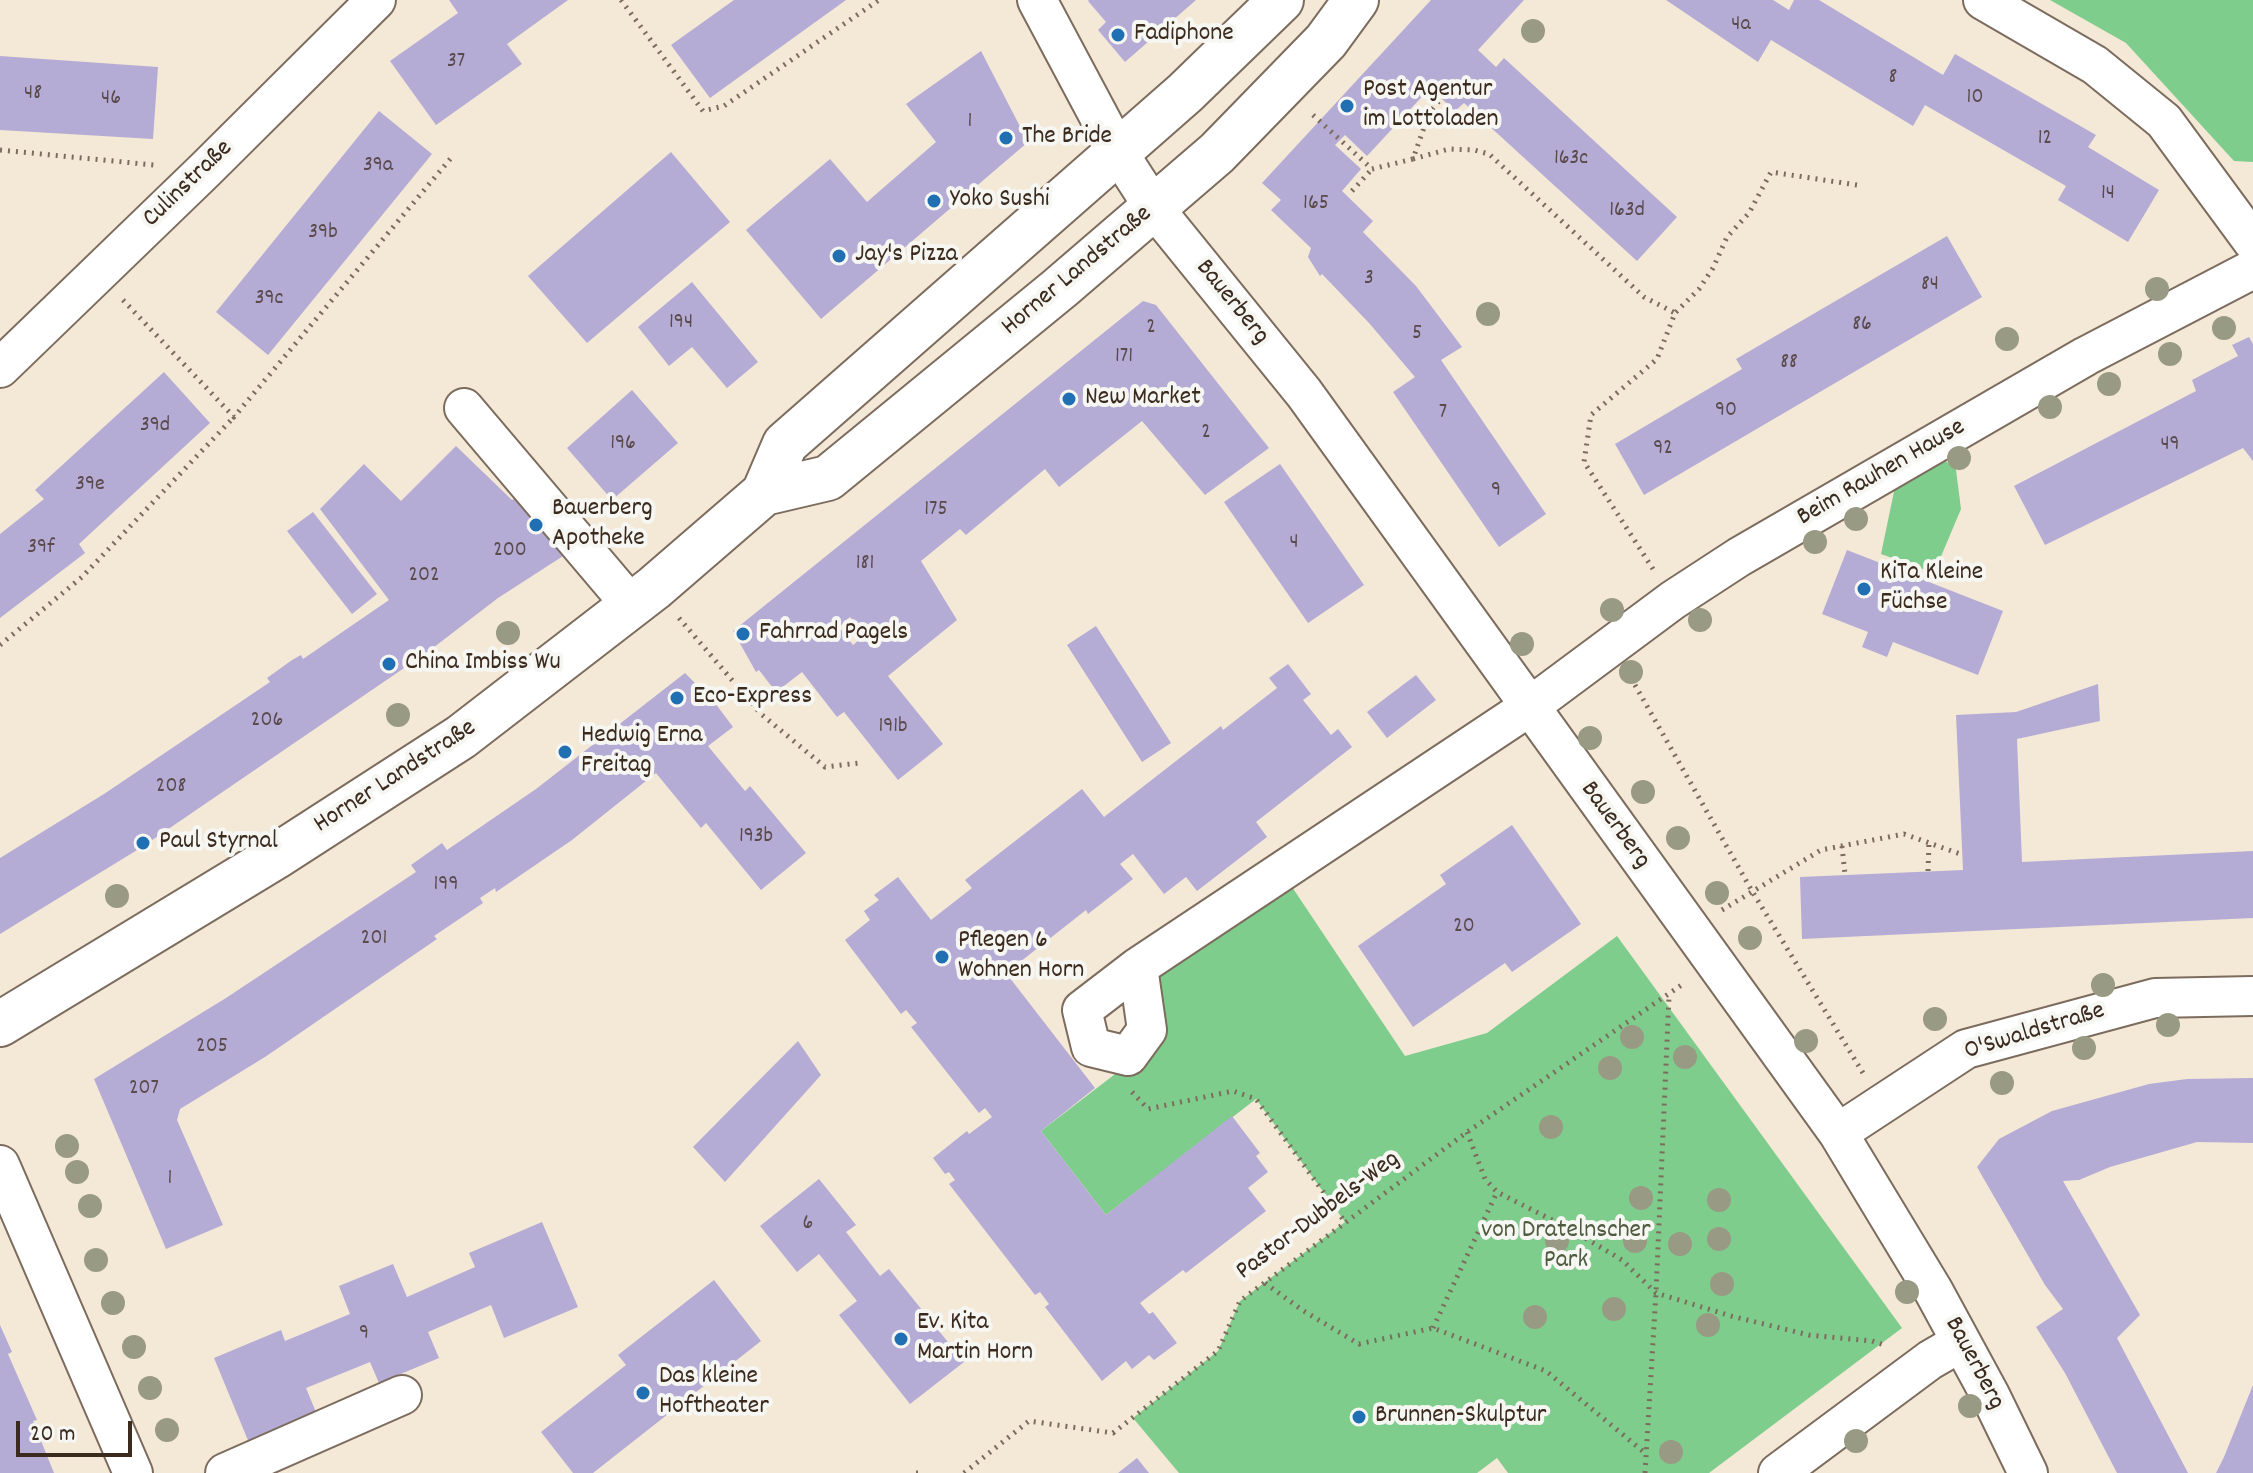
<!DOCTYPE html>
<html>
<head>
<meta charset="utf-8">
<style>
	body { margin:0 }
	#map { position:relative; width:2253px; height:1473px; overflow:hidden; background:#f4e8d6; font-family:Dekko,sans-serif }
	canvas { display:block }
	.scale { position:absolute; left:16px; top:1421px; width:116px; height:36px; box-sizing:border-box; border:4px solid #3b2a1e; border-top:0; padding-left:10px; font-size:24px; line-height:28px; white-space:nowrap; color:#3b2a1e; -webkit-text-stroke:6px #f6f6f2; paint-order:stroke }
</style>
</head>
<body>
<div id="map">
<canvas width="2253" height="1473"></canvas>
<div class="scale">20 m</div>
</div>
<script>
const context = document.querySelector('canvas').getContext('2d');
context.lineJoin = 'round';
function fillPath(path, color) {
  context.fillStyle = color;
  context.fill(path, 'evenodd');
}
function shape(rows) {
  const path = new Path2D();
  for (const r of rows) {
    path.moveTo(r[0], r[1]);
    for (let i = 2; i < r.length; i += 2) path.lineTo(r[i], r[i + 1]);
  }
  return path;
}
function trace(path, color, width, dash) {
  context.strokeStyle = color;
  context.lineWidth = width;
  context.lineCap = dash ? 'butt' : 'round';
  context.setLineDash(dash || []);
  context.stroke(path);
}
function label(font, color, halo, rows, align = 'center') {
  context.font = font + ' Dekko,sans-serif';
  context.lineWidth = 8;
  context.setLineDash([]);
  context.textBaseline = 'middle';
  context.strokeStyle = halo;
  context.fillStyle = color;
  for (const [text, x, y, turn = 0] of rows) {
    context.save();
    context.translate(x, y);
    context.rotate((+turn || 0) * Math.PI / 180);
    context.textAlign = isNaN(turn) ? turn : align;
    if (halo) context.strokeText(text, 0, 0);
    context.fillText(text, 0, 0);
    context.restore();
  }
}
fillPath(shape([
	[2050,0,2253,0,2253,162,2234,161,2126,43],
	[1943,459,1956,470,1961,509,1934,573,1881,554,1896,482],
	[1288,881,1405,1056,1487,1033,1617,936,1902,1328,1709,1473,1508,1473,1497,1458,1477,1473,1179,1473,1133,1418,1218,1351,1240,1301,1345,1222,1256,1099,1106,1215,1041,1131,1162,1038,1157,966]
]), '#7fcd8c');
fillPath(shape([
	[449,0,568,0,507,44,522,64,436,125,390,61,458,13],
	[734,0,846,0,710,98,671,45],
	[1089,0,1196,0,1125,62,1098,30,1106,22,1088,1],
	[1431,0,1524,0,1478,50,1496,67,1504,58,1677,217,1637,261,1464,103,1455,111,1430,88,1367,156,1345,135,1335,145,1361,169,1342,191,1373,221,1363,232,1416,286,1462,347,1441,360,1546,514,1499,547,1393,392,1415,377,1369,323,1322,274,1320,276,1308,257,1311,248,1271,210,1281,200,1262,183],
	[1666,0,1773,0,1789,10,1794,0,1819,0,1943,75,1955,54,2096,135,2088,147,2159,190,2128,242,2058,200,2066,186,1925,105,1913,126,1771,40,1758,62],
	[981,51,1028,142,821,319,746,230,830,159,867,202,936,142,906,104],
	[0,56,158,67,153,139,0,130],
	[379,111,432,154,268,355,216,312],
	[671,152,730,222,587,343,528,276],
	[1947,236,1982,297,1644,495,1615,444,1742,369,1736,359],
	[692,282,758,362,727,388,692,347,669,366,638,327],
	[1143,301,1156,305,1269,448,1205,495,1142,421,1059,487,1045,469,966,535,960,529,921,561,957,620,888,676,943,744,898,780,844,712,837,717,802,672,776,692,759,670,756,672,733,631],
	[850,617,864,636,853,645,839,627],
	[2249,337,2253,344,2253,461,2243,448,2045,545,2014,486,2196,391,2192,380,2238,356,2232,345],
	[164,372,210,423,79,544,85,553,0,618,0,534,44,499,35,490],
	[632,390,678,443,612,500,567,448],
	[456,446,512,500,523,495,574,549,498,598,429,651,142,847,0,934,0,858,104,794,270,682,267,678,292,660,301,655,303,659,389,600,320,509,364,464,401,501],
	[1280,464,1364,585,1308,623,1224,502],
	[313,512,377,594,352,614,287,531],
	[1847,550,2003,611,1978,675,1893,642,1887,657,1862,647,1868,632,1822,614],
	[1096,626,1171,743,1142,762,1067,645],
	[1288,664,1311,694,1303,700,1331,735,1338,729,1352,747,1256,822,1267,837,1197,891,1186,877,1164,894,1133,854,1120,864,1133,879,1088,914,1086,910,1006,973,1095,1088,1041,1131,1106,1215,1232,1116,1260,1153,1256,1156,1268,1172,1248,1188,1266,1211,1186,1273,1183,1270,1140,1303,1149,1314,1153,1312,1177,1343,1154,1360,1149,1355,1132,1369,1126,1361,1102,1381,1045,1307,1049,1304,1040,1292,1035,1295,949,1184,955,1180,949,1172,945,1174,933,1158,967,1131,969,1134,992,1117,985,1108,979,1113,911,1027,917,1023,906,1010,901,1014,845,940,870,920,864,911,879,900,874,895,898,877,931,920,972,888,965,880,1082,789,1104,817,1221,726,1223,730,1277,688,1269,678],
	[685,673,715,703,733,727,708,746,745,791,750,786,806,853,761,890,706,823,701,828,656,773,572,840,496,892,495,888,480,898,483,903,434,936,437,939,265,1057,180,1109,177,1120,223,1225,166,1249,94,1079,226,998,416,872,411,865,442,843,447,850,536,789],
	[1416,675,1436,700,1387,738,1367,712],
	[2098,684,2100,721,2017,739,2022,862,2253,851,2253,918,1802,939,1800,877,1963,870,1956,715,2016,712],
	[1512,825,1581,924,1512,972,1505,963,1413,1027,1358,946,1446,884,1440,875],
	[798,1041,821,1075,725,1182,693,1147],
	[2253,1078,2253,1143,2197,1142,2110,1167,2079,1180,2063,1181,2140,1315,2117,1338,2188,1473,2117,1473,2065,1373,2036,1327,2063,1309,2045,1285,1977,1167,1999,1139,2052,1111,2149,1084,2187,1079],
	[819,1179,856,1225,846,1232,880,1276,889,1269,964,1362,910,1404,839,1315,857,1301,819,1254,797,1272,760,1226],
	[542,1222,578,1307,504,1338,491,1305,428,1332,439,1358,379,1383,370,1362,306,1388,320,1422,252,1450,214,1358,281,1330,285,1341,350,1314,339,1286,393,1264,407,1297,475,1267,469,1253],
	[714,1280,761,1341,593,1473,573,1473,541,1432,626,1365,618,1355],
	[0,1325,12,1352,8,1354,37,1420,33,1421,54,1473,0,1473],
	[2253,1385,2253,1473,2216,1473,2224,1457],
	[1137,1458,1149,1473,1118,1473]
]), '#b5acd6');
const minor = shape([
	[1037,0,1118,152,1154,208,1304,393,1838,1133,1933,1290,1990,1395,2028,1473],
	[1983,0,2095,65,2164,121,2253,242],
	[0,368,205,170,376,0],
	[464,408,631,605],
	[1138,967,1147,1030,1128,1056,1091,1047,1082,1010,1138,967,1529,707,1673,600,1739,557,2086,356,2253,269],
	[1838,1133,1966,1049,2155,998,2253,996],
	[0,1165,133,1473],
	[225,1473,402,1395],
	[1778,1473,1930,1360,1961,1342]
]);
const major = shape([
	[764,493,828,478,1060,288,1217,153,1326,41,1356,0],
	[0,1024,275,857,461,737,654,588,764,493,785,444,1185,93,1281,0]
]);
trace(minor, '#7c6c5e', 42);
trace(major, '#7c6c5e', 48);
trace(shape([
	[621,0,703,111,724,106,879,0],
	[1313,115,1372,169,1413,159,1429,113,1439,101],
	[0,150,154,165],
	[1413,159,1449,149,1474,150,1489,154,1644,297,1675,313],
	[1352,191,1372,169],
	[123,300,234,417,451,158],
	[1653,569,1584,462,1591,415,1657,359,1675,313,1699,289,1713,268,1727,237,1749,213,1771,172,1857,185],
	[679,618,761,714,825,767,859,763],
	[0,645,82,577,234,417],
	[1631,678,1752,891,1863,1073],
	[1842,846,1845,875],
	[1928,871,1929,843],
	[1722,910,1821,850,1904,834,1963,855],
	[1132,1092,1148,1109,1233,1091,1256,1099,1345,1222],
	[1467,1132,1485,1179,1497,1192,1570,1229,1622,1260,1656,1293,1731,1316,1809,1335,1872,1341,1887,1346],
	[1265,1283,1302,1310,1359,1344,1433,1328,1546,1371,1645,1453],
	[1433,1328,1497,1192],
	[916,1473,922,1473],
	[964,1473,1029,1421,1113,1433,1218,1351,1240,1301,1467,1132,1683,984],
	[1645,1473,1656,1293,1669,996]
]), '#7c6c5e', 5, [2, 6]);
trace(minor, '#fff', 38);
trace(major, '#fff', 44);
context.fillStyle = '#999a83';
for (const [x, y] of [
	[1533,31],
	[2157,289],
	[1488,314],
	[2224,328],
	[2007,339],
	[2170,354],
	[2109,384],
	[2050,407],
	[1959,458],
	[1856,519],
	[1815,542],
	[1612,610],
	[1700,620],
	[508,633],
	[1522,644],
	[1631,672],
	[398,715],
	[1590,738],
	[1643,792],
	[1678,838],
	[1717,893],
	[117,896],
	[1750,938],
	[2103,985],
	[1935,1019],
	[2168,1025],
	[1632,1037],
	[1806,1041],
	[2084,1048],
	[1685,1057],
	[1610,1068],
	[2002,1083],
	[1551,1127],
	[67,1146],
	[77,1172],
	[1641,1198],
	[1719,1200],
	[90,1206],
	[1719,1239],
	[1557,1241],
	[1635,1241],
	[1680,1244],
	[96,1260],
	[1722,1284],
	[1907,1292],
	[113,1303],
	[1614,1309],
	[1535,1317],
	[1708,1325],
	[134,1347],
	[150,1388],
	[1970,1406],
	[167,1430],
	[1856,1441],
	[1671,1452]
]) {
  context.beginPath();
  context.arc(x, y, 12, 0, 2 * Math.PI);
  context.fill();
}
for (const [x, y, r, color] of [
	[1118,35,8,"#1f6fb2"],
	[1347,106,8,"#1f6fb2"],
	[1006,138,8,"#1f6fb2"],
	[934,201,8,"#1f6fb2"],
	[839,256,8,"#1f6fb2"],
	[1069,399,8,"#1f6fb2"],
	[536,525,8,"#1f6fb2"],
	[1864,589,8,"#1f6fb2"],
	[743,634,8,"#1f6fb2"],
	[389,664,8,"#1f6fb2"],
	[677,698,8,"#1f6fb2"],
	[565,752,8,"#1f6fb2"],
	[143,843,8,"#1f6fb2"],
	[942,957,8,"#1f6fb2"],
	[901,1339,8,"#1f6fb2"],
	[643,1393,8,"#1f6fb2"],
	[1359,1417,8,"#1f6fb2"]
]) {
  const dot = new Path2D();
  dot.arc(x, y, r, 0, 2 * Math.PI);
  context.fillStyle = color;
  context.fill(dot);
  trace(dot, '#f6f6f2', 3);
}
label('22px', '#5a4a4c', null, [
	["4a",1741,26],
	["37",456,63],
	["8",1893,79],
	["48",33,95],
	["10",1975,99],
	["46",111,100],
	["1",970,123],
	["12",2045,140],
	["163c",1571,160],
	["39a",378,167],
	["14",2108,195],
	["165",1316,205],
	["163d",1627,212],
	["39b",323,234],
	["3",1369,280],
	["84",1930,286],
	["39c",269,300],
	["194",681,324],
	["86",1862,326],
	["2",1151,329],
	["5",1417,335],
	["171",1124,358],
	["88",1789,364],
	["90",1726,412],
	["7",1443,414],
	["39d",155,427],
	["2",1206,434],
	["196",623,445],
	["49",2170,446],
	["92",1663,450],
	["39e",90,486],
	["9",1496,492],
	["175",936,511],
	["4",1294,544],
	["39f",41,549],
	["200",510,552],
	["181",865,565],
	["202",424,577],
	["206",267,722],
	["191b",893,728],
	["208",171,788],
	["193b",756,838],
	["199",446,886],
	["20",1464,928],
	["201",374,940],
	["205",212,1048],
	["207",144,1090],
	["1",170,1180],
	["6",808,1225],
	["9",364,1335]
]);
label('26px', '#3b2a1e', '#f6f6f2', [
	["Fadiphone",1134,35],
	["Post Agentur",1363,91],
	["im Lottoladen",1363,121],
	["The Bride",1022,138],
	["Yoko Sushi",950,201],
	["Jay's Pizza",855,256],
	["New Market",1085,399],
	["Bauerberg",552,510],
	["Apotheke",552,540],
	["KiTa Kleine",1880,574],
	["Füchse",1880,604],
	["Fahrrad Pagels",759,634],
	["China Imbiss Wu",405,664],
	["Eco-Express",693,698],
	["Hedwig Erna",581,737],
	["Freitag",581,767],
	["Paul Styrnal",159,843],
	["Pflegen 6",958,942],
	["Wohnen Horn",958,972],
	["Ev. Kita",917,1324],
	["Martin Horn",917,1354],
	["Das kleine",659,1378],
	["Hoftheater",659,1408],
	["Brunnen-Skulptur",1375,1417]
], 'left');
label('26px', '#3b2a1e', '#f6f6f2', [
	["Culinstraße",189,185,-44],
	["Horner Landstraße",1078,272,-40],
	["Bauerberg",1231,303,51],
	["Beim Rauhen Hause",1882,474,-30],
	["Horner Landstraße",396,778,-33],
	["Bauerberg",1614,826,54],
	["O'Swaldstraße",2035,1033,-17],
	["Pastor-Dubbels-Weg",1319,1217,-37],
	["Bauerberg",1973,1364,62]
]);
label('26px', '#4f5b3f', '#f6f6f2', [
	["von Dratelnscher",1566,1232],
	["Park",1566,1262]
]);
</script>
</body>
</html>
